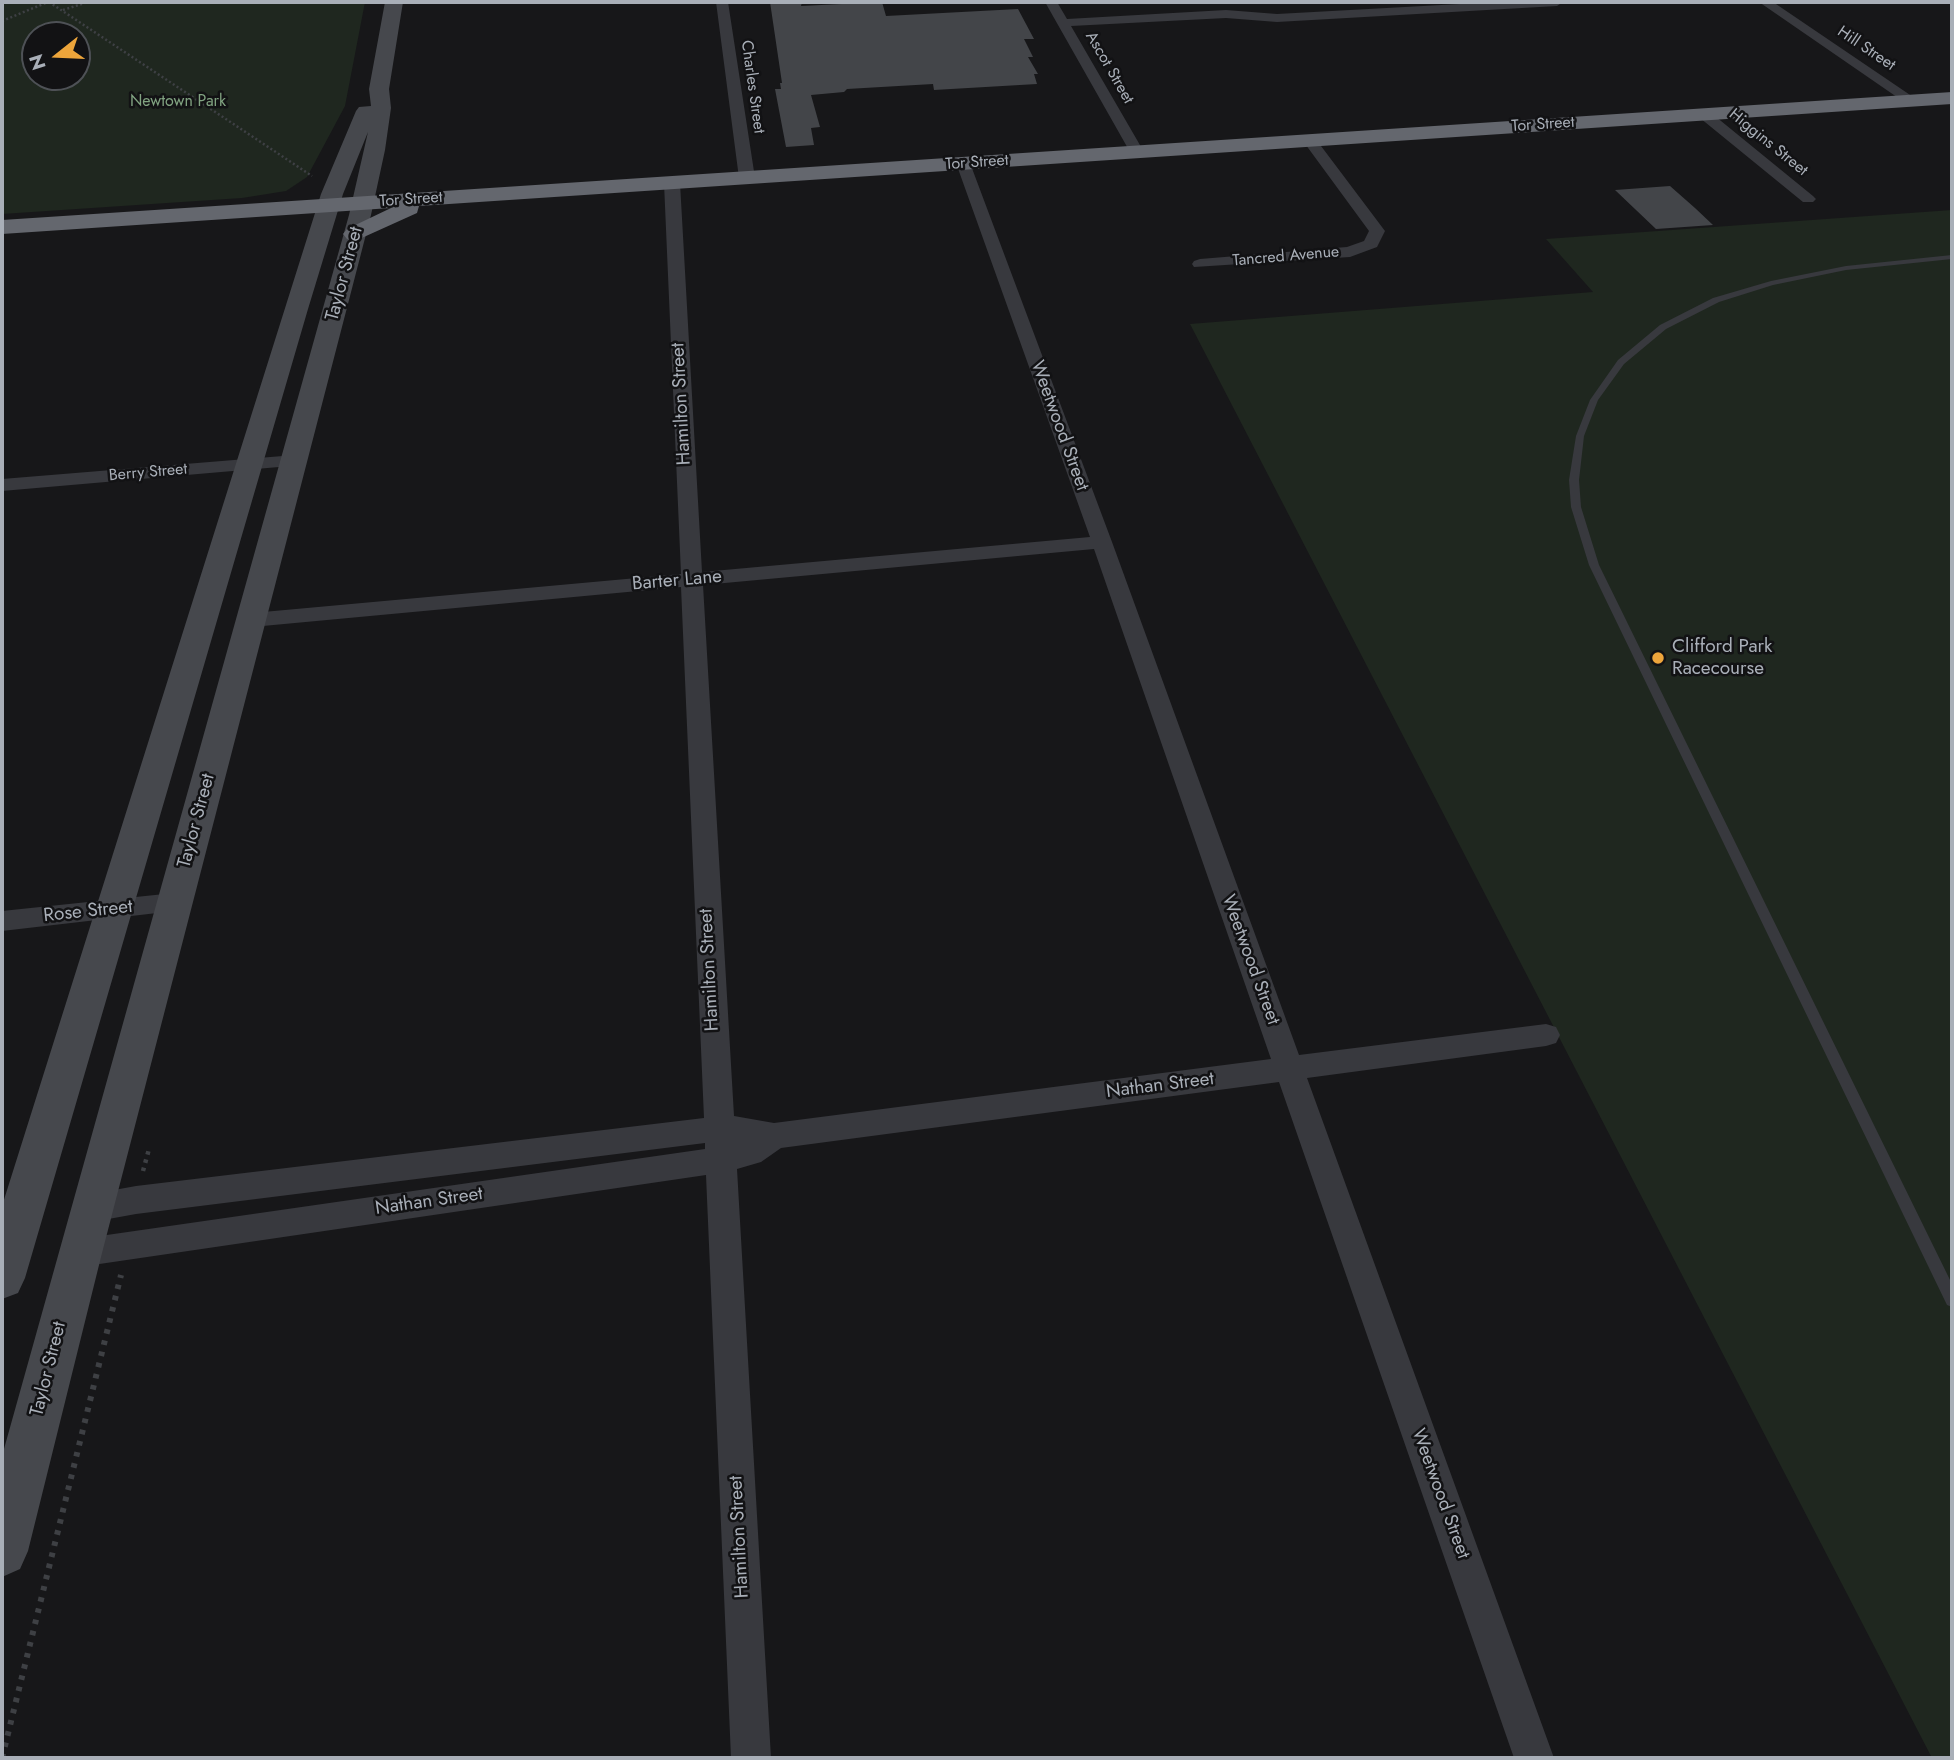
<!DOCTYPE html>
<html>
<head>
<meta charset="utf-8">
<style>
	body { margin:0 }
	#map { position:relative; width:1954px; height:1760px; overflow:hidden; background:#171719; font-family:Jost,sans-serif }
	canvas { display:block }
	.frame { position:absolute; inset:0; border:4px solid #a9afb8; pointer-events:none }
	.north { position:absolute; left:21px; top:21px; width:70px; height:70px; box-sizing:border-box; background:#121214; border:2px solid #4e5156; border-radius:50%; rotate:252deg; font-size:19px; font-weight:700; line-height:28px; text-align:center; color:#a9afb8 }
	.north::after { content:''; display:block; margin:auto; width:24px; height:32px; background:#eda53b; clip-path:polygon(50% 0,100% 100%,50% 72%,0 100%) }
</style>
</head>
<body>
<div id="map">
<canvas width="1954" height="1760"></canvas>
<div class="frame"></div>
<div class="north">N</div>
</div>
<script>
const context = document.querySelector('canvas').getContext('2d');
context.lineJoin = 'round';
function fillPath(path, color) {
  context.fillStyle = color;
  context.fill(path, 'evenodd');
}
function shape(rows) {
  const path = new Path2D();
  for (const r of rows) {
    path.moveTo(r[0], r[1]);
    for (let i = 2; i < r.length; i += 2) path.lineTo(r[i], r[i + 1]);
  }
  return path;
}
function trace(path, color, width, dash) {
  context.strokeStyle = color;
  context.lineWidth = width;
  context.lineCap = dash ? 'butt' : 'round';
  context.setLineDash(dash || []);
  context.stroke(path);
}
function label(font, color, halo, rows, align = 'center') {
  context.font = font + ' Jost,sans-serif';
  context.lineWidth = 5;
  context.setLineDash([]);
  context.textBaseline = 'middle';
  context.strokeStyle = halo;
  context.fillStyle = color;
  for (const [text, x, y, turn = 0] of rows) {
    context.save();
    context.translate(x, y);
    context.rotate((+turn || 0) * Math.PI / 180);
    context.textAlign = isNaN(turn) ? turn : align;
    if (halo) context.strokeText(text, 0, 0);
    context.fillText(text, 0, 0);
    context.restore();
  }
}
fillPath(shape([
	[2,2,365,2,345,106,307,177,286,191,242,198,2,214],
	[35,35,77,35,77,77,35,77],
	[1952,210,1952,1758,1932,1758,1190,324,1593,292,1546,239]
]), '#1f271f');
fillPath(shape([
	[770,2,802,2,801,6,882,2,886,16,1018,9,1034,39,1024,39,1033,57,1028,57,1038,74,1034,74,1037,84,934,90,933,84,847,89,844,92,811,95,820,127,811,128,814,145,786,147,775,89,781,89,780,83,782,83],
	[1670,186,1695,208,1713,225,1656,229,1615,190]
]), '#434549');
trace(shape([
	[49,2,312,176],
	[63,10,88,2],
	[2,21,48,2]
]), '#3e4044', 2.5, [2, 2.5]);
trace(shape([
	[143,1171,149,1149]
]), '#3e4044', 4.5, [3.5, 5]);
trace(shape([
	[2,1758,121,1275]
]), '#3e4044', 6, [4.5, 7]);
fillPath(shape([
	[1952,255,1952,259,1846,270,1773,285,1719,302,1666,329,1624,364,1598,400,1584,436,1579,480,1581,507,1599,565,1952,1284,1952,1307,1947,1305,1589,565,1571,507,1569,480,1576,436,1590,400,1618,360,1660,325,1713,298,1771,281,1846,266,1952,255]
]), '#38393e');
fillPath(shape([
	[716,2,728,2,755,178,747,183,739,178,716,2],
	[1045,2,1057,2,1067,19,1226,10,1277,14,1496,2,1563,2,1557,6,1277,22,1226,18,1071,26,1144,152,1137,156,1130,152,1045,2],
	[1759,2,1773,2,1919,101,1912,105,1907,104,1759,2],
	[1705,111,1710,112,1813,196,1816,199,1813,202,1803,202,1700,118,1700,112,1705,111],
	[1310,137,1315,138,1385,231,1377,247,1350,257,1194,267,1192,264,1194,261,1200,259,1347,247,1364,241,1369,231,1303,141,1310,137],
	[963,159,970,163,1112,542,1299,1055,1546,1024,1556,1027,1560,1035,1556,1043,1546,1046,1307,1078,1554,1758,1514,1758,1279,1082,781,1148,761,1162,737,1169,771,1758,731,1758,706,1175,79,1267,68,1263,63,1253,68,1243,79,1239,705,1149,705,1143,136,1214,92,1222,81,1218,76,1208,81,1198,92,1194,136,1186,704,1118,681,587,252,627,244,625,241,620,244,615,252,613,681,574,664,183,672,178,680,183,702,572,1090,537,956,163,963,159],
	[1094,549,1271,1059,774,1123,734,1116,703,585,1094,549],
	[295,455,302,457,305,461,302,465,2,491,2,479,295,455],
	[174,893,183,896,187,903,183,910,2,931,2,911,174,893]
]), '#38393e');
fillPath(shape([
	[385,2,403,2,389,89,391,108,385,150,371,215,102,1253,28,1551,20,1569,2,1577,2,1456,349,215,368,132,343,194,308,309,25,1278,18,1293,2,1299,2,1206,321,194,356,111,359,107,371,106,369,89,385,2]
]), '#46484d');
fillPath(shape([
	[1952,92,1952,104,419,206,417,213,355,241,347,239,343,234,347,229,391,208,2,234,2,220,1952,92]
]), '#64676e');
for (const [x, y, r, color] of [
	[1658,658,7,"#eda53b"]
]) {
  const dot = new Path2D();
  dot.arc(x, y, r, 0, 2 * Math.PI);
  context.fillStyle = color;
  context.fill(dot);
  trace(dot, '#121214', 2.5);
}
label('16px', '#a9afb8', '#121214', [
	["Hill Street",1866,49,34],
	["Ascot Street",1109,68,60],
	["Charles Street",752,87,82],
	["Tor Street",1543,125,-4],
	["Higgins Street",1768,143,39],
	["Tor Street",977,163,-4],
	["Tor Street",411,200,-4],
	["Tancred Avenue",1286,257,-5],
	["Berry Street",148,473,-5]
]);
label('16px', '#81a381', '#121214', [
	["Newtown Park",178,102]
]);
label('19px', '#a9afb8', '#121214', [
	["Taylor Street",345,274,-75],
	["Hamilton Street",682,404,-93],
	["Weetwood Street",1059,426,70],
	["Barter Lane",677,581,-5],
	["Taylor Street",197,821,-75],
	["Rose Street",88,912,-6],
	["Weetwood Street",1250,960,70],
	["Hamilton Street",710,970,-93],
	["Nathan Street",1160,1086,-7],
	["Nathan Street",429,1202,-8],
	["Taylor Street",49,1369,-76],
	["Weetwood Street",1440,1494,70],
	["Hamilton Street",740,1537,-93]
]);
label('19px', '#a9afb8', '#121214', [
	["Clifford Park",1672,647],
	["Racecourse",1672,669]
], 'left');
</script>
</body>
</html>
